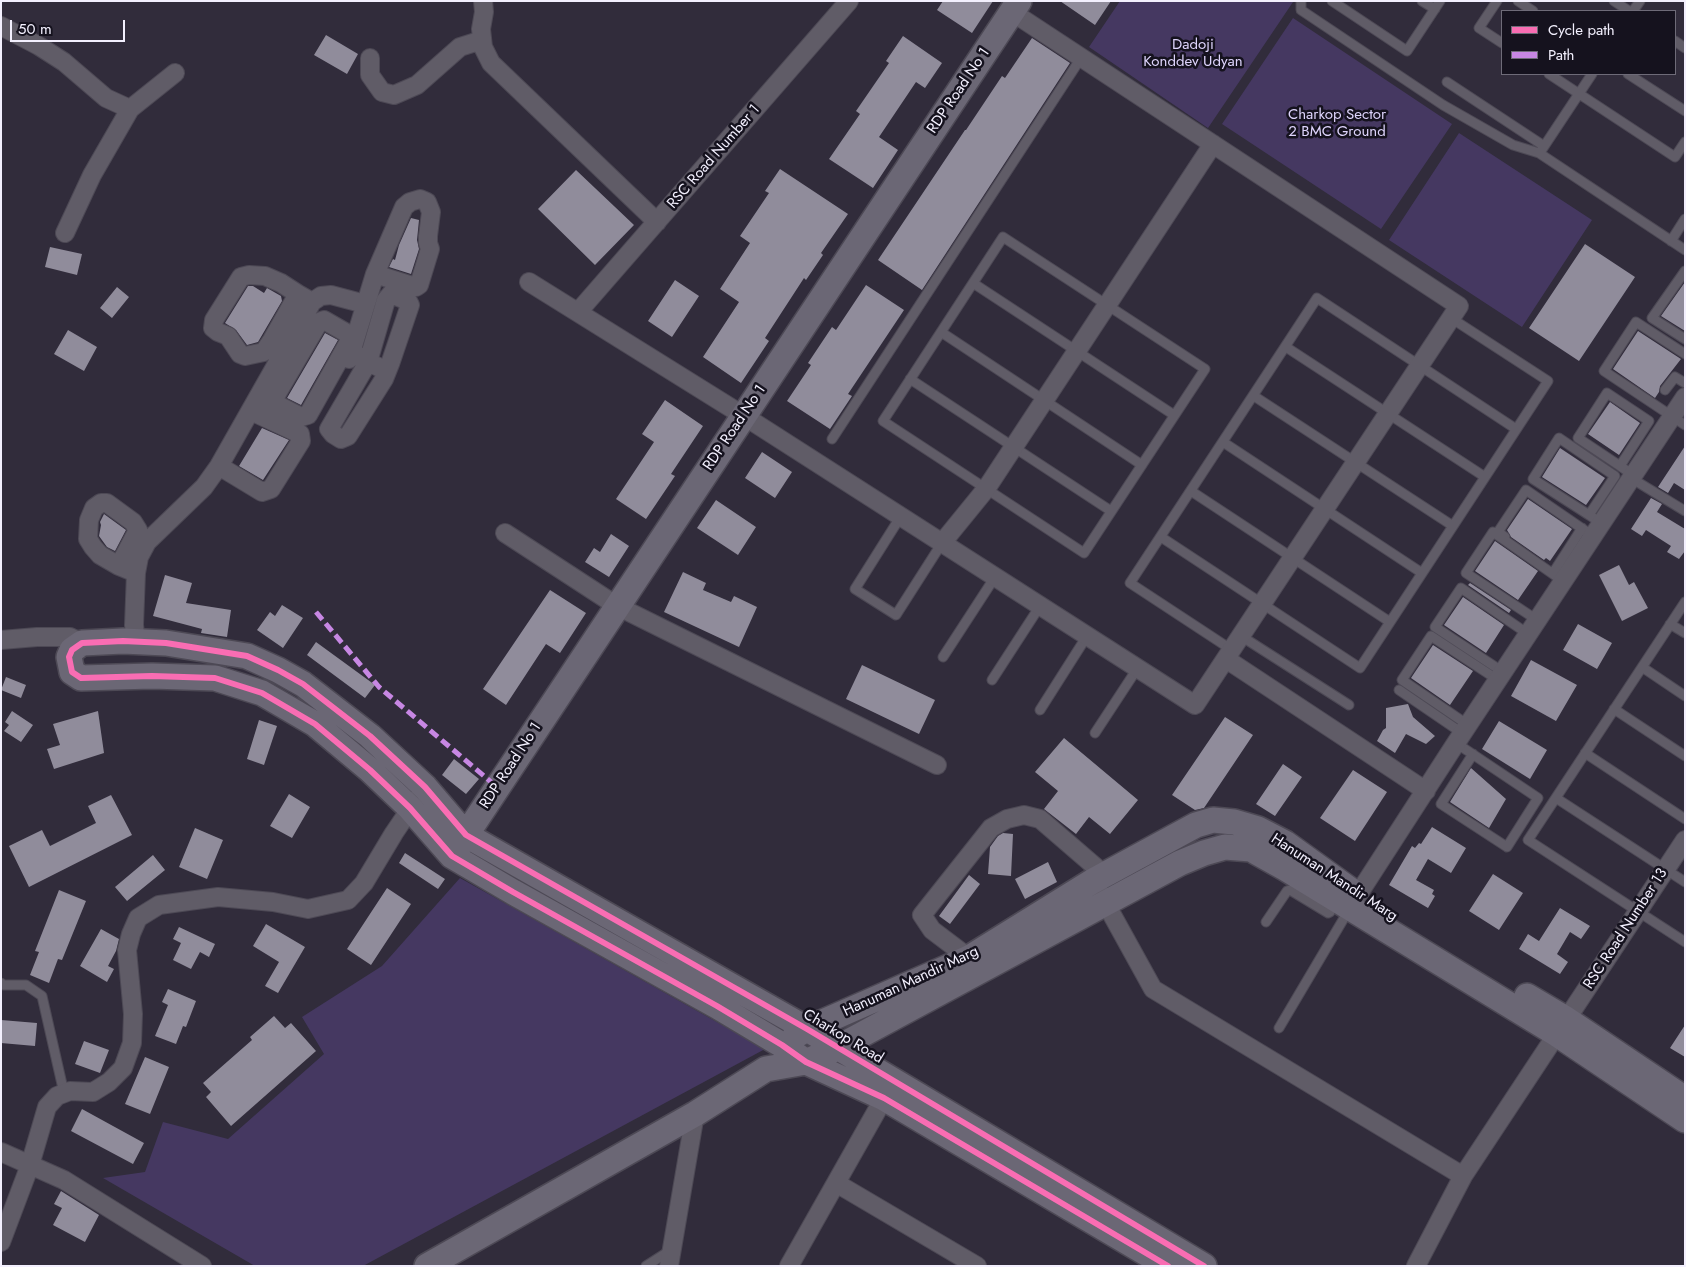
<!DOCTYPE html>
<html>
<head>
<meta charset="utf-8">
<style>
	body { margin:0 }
	#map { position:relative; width:1686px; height:1267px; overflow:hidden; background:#312c3b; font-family:Jost,sans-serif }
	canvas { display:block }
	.frame { position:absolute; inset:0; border:2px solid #f3f0fe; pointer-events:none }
	.legend { position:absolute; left:1501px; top:10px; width:175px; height:65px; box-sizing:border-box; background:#15121e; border:1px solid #6e6b78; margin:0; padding:6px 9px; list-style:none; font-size:15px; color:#f3f0fe }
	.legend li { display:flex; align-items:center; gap:10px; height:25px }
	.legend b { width:25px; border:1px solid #6e6b78 }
	.scale { position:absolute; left:10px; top:20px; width:115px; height:22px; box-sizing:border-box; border:2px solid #f3f0fe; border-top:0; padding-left:6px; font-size:15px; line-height:18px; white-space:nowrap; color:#f3f0fe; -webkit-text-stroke:4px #15121e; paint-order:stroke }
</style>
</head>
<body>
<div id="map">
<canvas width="1686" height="1267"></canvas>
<div class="frame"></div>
<ul class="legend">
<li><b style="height:6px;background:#f96db3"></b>Cycle path</li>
<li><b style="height:6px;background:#c787e3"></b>Path</li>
</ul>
<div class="scale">50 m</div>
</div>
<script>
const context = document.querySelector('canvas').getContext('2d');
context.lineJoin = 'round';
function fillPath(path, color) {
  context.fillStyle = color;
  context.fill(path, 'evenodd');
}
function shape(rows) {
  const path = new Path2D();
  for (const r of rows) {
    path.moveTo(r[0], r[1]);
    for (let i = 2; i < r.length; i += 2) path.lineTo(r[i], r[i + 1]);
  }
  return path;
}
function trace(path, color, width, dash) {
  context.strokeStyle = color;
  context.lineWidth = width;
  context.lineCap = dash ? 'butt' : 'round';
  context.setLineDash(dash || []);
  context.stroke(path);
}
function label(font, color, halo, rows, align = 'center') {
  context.font = font + ' Jost,sans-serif';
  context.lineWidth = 5;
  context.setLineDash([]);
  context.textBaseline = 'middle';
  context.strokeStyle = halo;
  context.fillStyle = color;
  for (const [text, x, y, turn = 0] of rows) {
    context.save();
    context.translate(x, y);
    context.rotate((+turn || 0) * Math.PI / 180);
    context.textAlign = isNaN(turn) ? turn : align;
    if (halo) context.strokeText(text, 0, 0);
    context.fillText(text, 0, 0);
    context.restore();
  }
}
fillPath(shape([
	[1120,1,1291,1,1293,2,1208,128,1089,47],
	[1293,18,1452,124,1381,229,1222,124],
	[1459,133,1592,220,1522,327,1389,240],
	[460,878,765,1049,363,1266,255,1266,103,1178,145,1172,163,1122,228,1139,324,1054,302,1017,382,966]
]), '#453861');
fillPath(shape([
	[943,1,993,1,972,33,937,10],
	[1060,1,1111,1,1095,25],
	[326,35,358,54,347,74,314,55],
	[903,36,942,63,925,88,916,82,879,137,898,150,873,188,829,159,860,114,856,111,889,63,886,61],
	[1032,38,1070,63,922,290,878,260,965,130,966,130,1002,76,1005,78],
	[780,169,848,214,821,253,823,255,806,280,804,278,765,338,769,341,741,383,703,357,739,302,720,289,750,243,740,236,769,193,765,191],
	[576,170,634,225,595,265,538,209],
	[411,218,419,220,417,240,419,249,411,274,389,267,393,259,395,260,399,245],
	[1585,244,1635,277,1579,361,1529,328],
	[50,247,82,254,77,275,45,267],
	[675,280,699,296,672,337,648,321],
	[1685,282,1685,331,1661,316],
	[866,285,904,310,848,394,852,396,830,429,787,401,811,365,808,363,832,327,836,330],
	[248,286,253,286,264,293,267,288,281,296,282,301,258,342,247,345,236,330,225,323],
	[117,287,129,297,112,318,100,308],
	[68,330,97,347,84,371,54,354],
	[1638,331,1681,359,1660,386,1659,392,1655,398,1613,369],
	[325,333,338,340,301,405,287,398],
	[665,400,703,426,671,474,675,476,646,519,616,499,654,442,642,434],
	[1610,402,1640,423,1619,455,1588,434],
	[262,428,289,440,263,480,239,466],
	[1685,446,1685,490,1674,483,1668,493,1658,487],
	[1560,448,1605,478,1586,505,1542,477],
	[762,452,792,472,775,498,745,478],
	[1651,498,1662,504,1657,512,1685,529,1685,551,1679,559,1667,552,1671,546,1646,530,1642,536,1631,529],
	[1528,499,1572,529,1550,561,1546,558,1544,560,1511,537,1507,530],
	[716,500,756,527,738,555,697,528],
	[104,514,126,530,115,551,107,547,99,536,101,525,100,522],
	[611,534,629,546,609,577,585,562,594,548,600,552],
	[1495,541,1538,571,1518,600,1475,571],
	[1619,565,1629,585,1634,582,1648,608,1622,621,1599,575],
	[683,572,706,583,703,590,731,602,734,596,757,607,739,647,664,612],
	[165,575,192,583,186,603,231,610,227,637,201,633,202,629,153,616],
	[1470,583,1511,610,1509,613,1468,585],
	[550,590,586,613,560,653,546,644,506,705,483,689],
	[1463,597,1504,625,1486,653,1444,625],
	[282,605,303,618,283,648,257,630,270,612,275,616],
	[1578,624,1612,643,1597,669,1563,650],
	[316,642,375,685,365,698,307,655],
	[1433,645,1473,671,1450,705,1411,678],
	[1531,660,1577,685,1556,721,1511,696],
	[862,665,935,700,919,734,846,699],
	[6,677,26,685,21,698,1,690],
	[1408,704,1413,717,1435,736,1426,744,1406,734,1395,753,1377,741,1383,730,1386,728,1386,708],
	[12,711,33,725,21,742,4,731,9,725,5,722],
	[98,711,104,753,54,769,47,749,60,745,53,724],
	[1225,717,1253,735,1204,808,1195,810,1172,795],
	[259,720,277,726,264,765,247,759],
	[1499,721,1547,750,1530,779,1482,749],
	[1064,738,1138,800,1110,834,1089,817,1076,834,1044,809,1058,791,1035,772],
	[454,759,479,779,466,794,442,775],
	[1283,764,1302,777,1275,816,1256,804],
	[1471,768,1506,799,1489,828,1450,802],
	[1353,770,1387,792,1355,841,1320,818],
	[289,794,310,807,292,838,270,826],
	[111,795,132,835,29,887,9,846,42,830,50,846,96,823,88,806],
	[1432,827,1466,848,1451,873,1428,859,1416,880,1434,890,1432,894,1435,896,1428,908,1389,885,1412,846,1415,848,1419,843,1421,844],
	[195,828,223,840,207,879,179,867],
	[1003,833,1013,834,1011,876,988,874,990,847,998,836],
	[405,853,445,879,438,889,399,863],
	[153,855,165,870,127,901,115,887],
	[1048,862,1057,882,1025,899,1015,879],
	[1493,874,1523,893,1499,930,1469,911],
	[969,875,980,884,950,924,939,916],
	[387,888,411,904,371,965,347,949],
	[59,890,86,901,62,960,58,959,49,983,30,975,39,952,35,951],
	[1560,908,1590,926,1581,939,1570,932,1557,954,1568,962,1560,974,1519,949,1528,934,1539,941],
	[266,924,305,947,278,993,265,986,279,962,253,946],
	[179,927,215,944,209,957,200,952,191,969,173,960,181,943,173,939],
	[101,929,119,939,116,951,108,966,114,969,107,982,80,966],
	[168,989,196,1001,186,1027,183,1026,176,1044,155,1036,168,1005,162,1002],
	[274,1016,285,1028,291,1023,316,1051,231,1126,206,1097,211,1092,203,1083,252,1040,250,1037],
	[1,1020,37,1023,35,1046,1,1043],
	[1685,1025,1685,1057,1670,1048],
	[84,1041,109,1050,100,1073,75,1064],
	[145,1057,169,1067,150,1114,125,1104],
	[82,1109,144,1143,133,1164,71,1131],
	[61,1191,99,1215,85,1242,53,1225,62,1208,54,1204]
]), '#908c9b');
const lane = shape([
	[1301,1,1301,10,1443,105,1513,145,1539,153,1685,250],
	[1332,1,1407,51,1440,1],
	[1422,1,1435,9],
	[1497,1,1479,28,1502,43],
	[1518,1,1533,11],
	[1614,1,1629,11],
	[1633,11,1640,1],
	[1675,41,1685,48],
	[1549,74,1675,157,1685,142],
	[1628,74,1685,111],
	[1447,82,1544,146],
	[1541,151,1592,74],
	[1003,237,1205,369,1084,553,883,421,1003,237],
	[1671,241,1685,219],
	[1685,271,1652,318,1685,339],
	[973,283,1174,415],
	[941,332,1142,465],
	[1286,347,1485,477],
	[1685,354,1636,322,1604,371,1685,425],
	[910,379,1111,511],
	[1665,390,1675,377,1685,383],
	[1254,396,1453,526],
	[832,439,1081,58],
	[1223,442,1422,573],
	[1620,466,1578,438,1607,393,1649,421,1620,466,1633,475],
	[1631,478,1685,511],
	[1191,491,1390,622],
	[1589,515,1533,479,1559,438,1615,476,1589,515,1601,523],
	[901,516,855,589,896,615,942,543],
	[1161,537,1360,668,1548,381,1451,318],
	[1505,537,1498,532,1526,490,1593,536],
	[1555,570,1582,528],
	[1685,602,1528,840,1685,942],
	[1537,620,1466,573,1493,532,1563,581],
	[1670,624,1685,633],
	[1241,636,1349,705],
	[1232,650,1130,583,1317,298,1516,429],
	[943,657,995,577],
	[1642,667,1685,696],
	[1503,672,1435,627,1461,588,1528,634],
	[992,680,1040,606],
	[1399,690,1462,733],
	[1614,709,1685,756],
	[1040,710,1087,636],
	[1468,725,1402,680,1431,636,1498,680],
	[1095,733,1137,669],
	[1456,743,1538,798,1507,847,1441,804,1473,754],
	[1585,753,1685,819],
	[1556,798,1685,882],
	[1266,922,1287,891,1290,890,1328,913,1330,912,1335,902],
	[1,983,3,985,26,985,42,996,64,1093],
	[1279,1028,1350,908],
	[646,1266,671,1250]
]);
const street = shape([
	[483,1,484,12,481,29,483,47,491,63,657,222],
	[1,26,39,46,64,62,106,98,130,109,175,73],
	[370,58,370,75,382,92,394,95,417,85,460,47,482,40],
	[65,233,92,175,130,109],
	[529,282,744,416,1195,705,1459,306,1012,12],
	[298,294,272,340,264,352,245,356,240,354,228,336,218,332,213,328,214,320,241,277,249,275,265,276,281,283,298,294,312,302],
	[578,312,849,1],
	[352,352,368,362,386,300,391,294,408,301,410,305,390,364,384,379,348,436,341,439,333,434,329,429,368,362,387,371],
	[349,359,375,274,404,207,410,202,420,199,427,202,431,212,428,236,428,243,430,249,419,285,416,287,375,274],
	[260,395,272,402,301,417,308,415,350,340,350,335,324,320,319,322,272,402],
	[219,466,262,492,271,489,301,441,300,434,251,411],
	[505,533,617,606,937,765],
	[942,543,986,489,1213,144],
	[119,566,138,530,133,522,107,503,101,503,94,508,89,520,88,539,93,547,100,555,119,566,136,573],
	[1,640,37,637,70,637,82,643],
	[136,642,134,625,136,573,139,557,147,542,204,487,219,466,312,302,321,296,331,295,365,304],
	[1226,659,1426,791],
	[1100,893,1153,989,1463,1176,1416,1266],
	[1350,907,1456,743,1685,397],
	[969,958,932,930,922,915,991,828,1007,819,1024,815,1040,819,1106,876],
	[1,1152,64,1180,202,1266],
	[1463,1176,1685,840],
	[836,1183,977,1266],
	[1,1242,30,1165,47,1107,57,1096,70,1091,93,1092,109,1082,123,1068,132,1043,133,1014,127,950,131,934,138,918,159,905,218,897,273,902,308,909,348,900,364,883,394,833,417,799],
	[669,1266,695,1114],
	[789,1266,884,1098]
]);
const secondary = shape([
	[458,847,1019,1],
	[1527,996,1566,1019,1685,1099],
	[795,1036,807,1029,969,958,1093,881,1196,825,1213,820,1234,822,1258,829,1285,843,1353,892],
	[427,1266,695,1114,766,1069,806,1062,837,1048,1180,863,1204,853,1225,847,1251,849,1285,868,1557,1034,1685,1120],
	[1168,1266,884,1098,806,1062,782,1045,717,1006,513,892,452,856,410,808,370,770,315,724,262,693,215,678,152,676,81,678,72,672,69,657,72,650,82,643,123,641,166,643,247,656,278,670,303,684,370,736,425,787,466,835,807,1029,1204,1266]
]);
trace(lane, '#4d4955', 11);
trace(street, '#4d4955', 20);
trace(secondary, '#4d4955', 28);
trace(lane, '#605c67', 9);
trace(street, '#605c67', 18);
trace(secondary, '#6b6775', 25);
trace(shape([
	[316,612,379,687,497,787]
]), '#c787e3', 5, [10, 5]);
trace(shape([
	[1168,1266,884,1098,806,1062,782,1045,717,1006,513,892,452,856,410,808,370,770,315,724,262,693,215,678,152,676,81,678,72,672,69,657,72,650,82,643,123,641,166,643,247,656,278,670,303,684,370,736,425,787,466,835,807,1029,1204,1266]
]), '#f96db3', 6);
label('15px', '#ded4fc', '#15121e', [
	["Dadoji",1193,45],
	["Konddev Udyan",1193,62],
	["Charkop Sector",1337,115],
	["2 BMC Ground",1337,132]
]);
label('15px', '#f3f0fe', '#15121e', [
	["RDP Road No 1",959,91,-56],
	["RSC Road Number 1",714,157,-49],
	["RDP Road No 1",735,428,-56],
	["RDP Road No 1",511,766,-57],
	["Hanuman Mandir Marg",1334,878,33],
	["RSC Road Number 13",1626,929,-57],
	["Hanuman Mandir Marg",911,982,-25],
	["Charkop Road",843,1037,31]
]);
</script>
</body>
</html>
